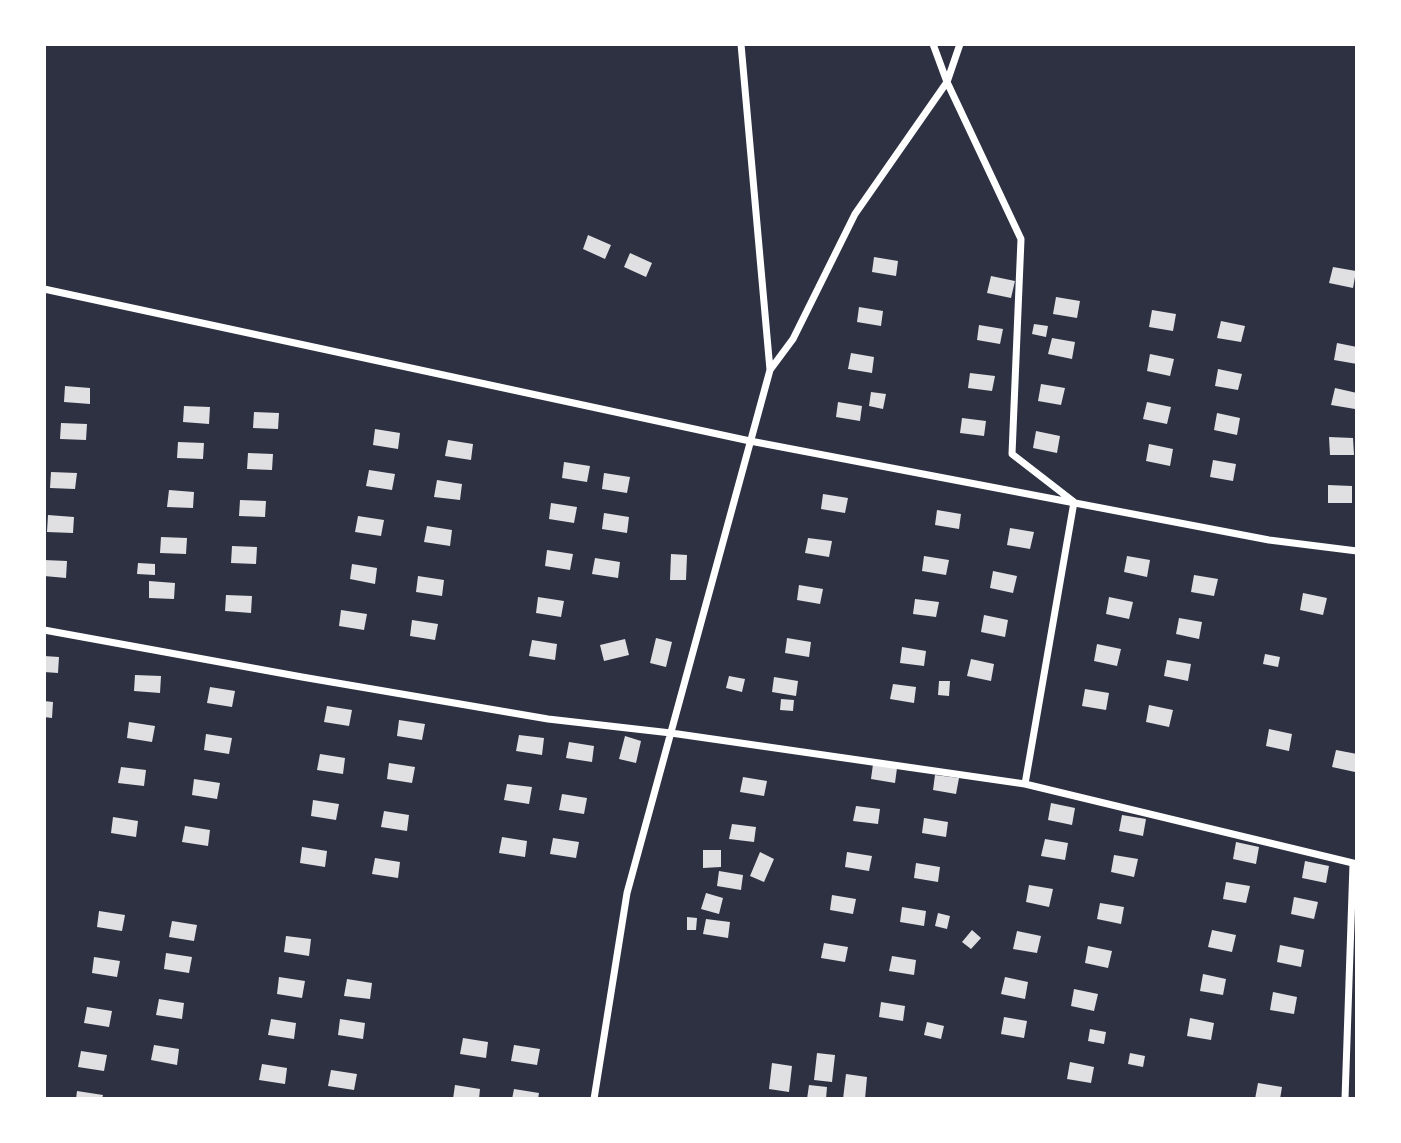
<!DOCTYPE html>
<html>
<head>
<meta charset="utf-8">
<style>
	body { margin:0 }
	#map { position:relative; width:1401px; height:1143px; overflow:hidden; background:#2d3142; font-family:"Noto Serif",serif }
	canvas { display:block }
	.frame { position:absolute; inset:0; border:46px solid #fff; pointer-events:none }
</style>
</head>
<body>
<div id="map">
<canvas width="1401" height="1143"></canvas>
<div class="frame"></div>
</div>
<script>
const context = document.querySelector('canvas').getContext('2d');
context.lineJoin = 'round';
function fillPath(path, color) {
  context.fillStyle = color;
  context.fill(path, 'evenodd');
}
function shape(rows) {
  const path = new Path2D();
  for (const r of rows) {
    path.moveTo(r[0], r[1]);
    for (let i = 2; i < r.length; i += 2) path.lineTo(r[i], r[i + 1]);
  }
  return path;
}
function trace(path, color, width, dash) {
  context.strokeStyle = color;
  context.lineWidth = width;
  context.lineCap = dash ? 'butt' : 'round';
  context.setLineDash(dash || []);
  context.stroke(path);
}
fillPath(shape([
	[588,235,611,245,605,259,583,249],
	[630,253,652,263,646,277,624,267],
	[874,257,898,261,896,276,872,272],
	[1333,267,1356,271,1353,288,1329,283],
	[991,276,1015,281,1011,298,987,293],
	[1056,297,1080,301,1077,318,1053,314],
	[859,307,883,311,881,326,857,322],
	[1152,310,1176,314,1173,331,1149,327],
	[1221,321,1245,326,1241,342,1217,338],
	[1034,324,1048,326,1046,337,1032,334],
	[979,325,1003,329,1000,344,977,340],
	[1052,338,1075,342,1072,359,1048,354],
	[1337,343,1357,347,1357,364,1334,360],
	[851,353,874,357,872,373,848,369],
	[1150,354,1174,359,1170,376,1147,371],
	[1218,369,1242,374,1238,390,1215,386],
	[970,373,995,376,992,391,968,388],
	[1041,384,1065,388,1061,405,1038,401],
	[65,386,90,388,90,404,64,402],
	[1335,388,1357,393,1355,409,1331,405],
	[871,392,886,394,883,409,869,406],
	[838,402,862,406,860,421,836,417],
	[1147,402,1171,407,1167,424,1143,419],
	[184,406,210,407,209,424,183,422],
	[254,412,279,413,278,429,253,428],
	[1217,413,1240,418,1237,435,1214,430],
	[962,418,986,421,984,436,960,433],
	[61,423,87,424,86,440,60,439],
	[375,429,400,433,398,449,373,445],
	[1036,431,1060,436,1057,453,1033,448],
	[1329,437,1353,438,1354,455,1330,455],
	[448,440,473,444,471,460,445,456],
	[178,442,204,443,203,459,177,458],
	[1149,444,1173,449,1170,466,1146,461],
	[248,453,273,454,272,470,247,469],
	[1213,460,1236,464,1233,481,1210,477],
	[564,462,590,466,587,482,562,478],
	[369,470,395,474,392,490,366,486],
	[51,472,77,473,75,489,50,488],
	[604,473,630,477,627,493,602,489],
	[437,480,462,484,460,500,434,497],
	[1328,485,1352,486,1352,503,1328,503],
	[169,490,194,492,193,508,167,507],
	[823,494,848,498,845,513,821,509],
	[240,500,266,501,265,517,239,516],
	[551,503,577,507,574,523,549,519],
	[937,510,961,514,959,529,935,525],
	[604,513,629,517,627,533,602,529],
	[48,515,74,517,73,533,47,532],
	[358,516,384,520,381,536,355,532],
	[427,526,452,530,450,546,424,542],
	[1010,528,1034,532,1030,549,1007,545],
	[161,537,187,538,186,554,160,553],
	[808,538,832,541,829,557,805,553],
	[232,546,257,547,256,564,231,563],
	[547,550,573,554,570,570,545,566],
	[671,554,687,555,686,580,670,580],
	[924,556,949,560,946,575,922,571],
	[1127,556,1150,560,1147,577,1124,572],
	[595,558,620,562,618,578,592,574],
	[44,560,67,561,66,578,44,576],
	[138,563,155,564,155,575,137,574],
	[352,564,377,568,375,584,350,579],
	[993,571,1017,576,1013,593,990,588],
	[1194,575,1218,579,1214,596,1191,592],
	[418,576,444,580,442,596,416,592],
	[149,581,175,583,174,599,149,598],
	[799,585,823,589,820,604,797,600],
	[1303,593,1327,598,1323,615,1300,610],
	[226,595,252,596,251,613,225,611],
	[538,597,564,601,561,617,536,613],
	[1109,597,1133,602,1129,619,1106,614],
	[915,599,939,602,936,617,913,614],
	[341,610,367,614,364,630,339,626],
	[984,615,1008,620,1005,637,981,632],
	[1179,618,1202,622,1199,639,1176,634],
	[412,620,438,624,435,640,410,636],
	[656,638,672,642,666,667,650,663],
	[787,638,811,642,809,657,785,653],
	[625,639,629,655,604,661,600,645],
	[532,640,557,644,555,660,529,656],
	[1097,644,1121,649,1117,666,1094,661],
	[902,647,926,651,924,666,900,663],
	[1265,654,1280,657,1278,667,1263,664],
	[44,656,59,657,58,673,44,672],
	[971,659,994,664,991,681,967,676],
	[1167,660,1191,664,1188,681,1164,676],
	[135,675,161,676,160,693,134,691],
	[729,676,745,679,742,692,726,688],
	[774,677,798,681,796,696,772,692],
	[939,681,950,681,949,696,938,695],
	[893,684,916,687,914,703,890,699],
	[210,687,235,691,232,707,207,703],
	[1085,689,1109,693,1106,710,1082,706],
	[781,699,794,700,793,711,780,710],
	[44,701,53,702,52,718,44,717],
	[1149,705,1173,710,1169,727,1146,722],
	[327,706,352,710,349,726,324,722],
	[399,720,425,724,422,740,397,736],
	[129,722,155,726,152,742,127,738],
	[1269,729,1292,734,1289,751,1266,746],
	[206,734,232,738,229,754,204,750],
	[519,735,544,738,542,755,516,751],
	[625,736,641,741,636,763,619,759],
	[569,742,594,746,592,762,566,758],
	[1336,750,1357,754,1355,772,1332,767],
	[320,754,345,758,343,774,317,770],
	[389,763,415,767,412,783,387,779],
	[873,764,897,768,895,783,871,779],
	[121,767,146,770,144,786,118,783],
	[935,775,959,778,956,794,933,790],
	[743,777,767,781,764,796,740,792],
	[194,779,220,783,217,799,192,795],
	[507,784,532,787,529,804,504,800],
	[562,794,587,798,584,814,559,810],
	[313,800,339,804,336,820,311,816],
	[1051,803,1075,808,1072,825,1048,820],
	[856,806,880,809,878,824,853,821],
	[384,811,409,815,407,831,381,827],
	[1122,815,1146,819,1143,836,1119,831],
	[113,817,138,821,136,837,111,833],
	[924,818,948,822,946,837,922,833],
	[732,824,756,827,754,842,729,839],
	[185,826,210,830,208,846,182,842],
	[502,837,527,841,525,857,499,853],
	[553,838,579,842,576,858,550,854],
	[1045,839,1068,843,1065,860,1041,856],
	[1236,842,1259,847,1256,864,1233,859],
	[302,847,327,851,325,867,300,863],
	[703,850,721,850,721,867,703,868],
	[760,852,774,859,764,882,750,876],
	[847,852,872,856,869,871,845,867],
	[1114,855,1138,859,1134,877,1111,872],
	[375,858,400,862,398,878,372,874],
	[1305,861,1329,866,1326,883,1302,878],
	[916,863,940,867,938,882,914,878],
	[719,871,743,875,741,890,717,886],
	[1226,882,1250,886,1246,903,1223,899],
	[1029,885,1053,889,1049,907,1026,902],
	[706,893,723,898,719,914,701,909],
	[832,895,856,899,853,914,830,910],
	[1294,897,1318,902,1314,919,1291,914],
	[1100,903,1124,907,1121,924,1097,919],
	[902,907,926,911,924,926,900,922],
	[99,911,125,915,122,931,97,927],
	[938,913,950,916,947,929,935,926],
	[687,917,697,918,696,930,687,930],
	[706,919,730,922,728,938,703,934],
	[172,921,197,925,194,941,169,937],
	[972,930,981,938,971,949,962,942],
	[1212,930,1236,935,1232,952,1208,947],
	[1017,931,1041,936,1037,953,1013,949],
	[286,936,311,939,309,956,284,952],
	[824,943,848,947,845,962,821,958],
	[1280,945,1304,950,1301,967,1277,962],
	[1088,946,1112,951,1108,968,1085,963],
	[166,953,192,957,189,973,164,969],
	[892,956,916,960,914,975,889,971],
	[94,957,120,961,117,977,92,973],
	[1203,974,1226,979,1223,995,1200,991],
	[279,977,305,981,302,998,277,994],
	[1005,977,1028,982,1025,999,1001,994],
	[347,979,372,983,370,999,344,996],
	[1074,989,1098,994,1094,1011,1071,1006],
	[1273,992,1297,997,1294,1014,1270,1010],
	[159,999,184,1003,182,1019,156,1015],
	[881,1002,905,1006,903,1021,879,1017],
	[87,1007,112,1011,109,1027,84,1023],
	[1004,1017,1027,1021,1024,1038,1001,1034],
	[1190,1018,1214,1023,1211,1040,1187,1036],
	[271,1019,296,1023,294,1039,268,1035],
	[340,1019,365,1023,363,1039,338,1035],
	[927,1022,944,1026,941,1039,924,1035],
	[1090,1029,1106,1032,1104,1044,1088,1041],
	[463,1038,488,1042,486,1058,460,1054],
	[154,1045,179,1049,177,1065,151,1060],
	[514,1045,540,1049,537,1065,511,1061],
	[81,1051,107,1055,104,1071,78,1067],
	[817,1053,835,1055,832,1082,814,1080],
	[1130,1053,1145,1056,1143,1067,1128,1064],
	[1070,1062,1094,1067,1091,1083,1067,1079],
	[772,1063,792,1066,789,1092,769,1089],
	[262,1064,287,1068,285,1084,259,1080],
	[331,1070,357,1074,354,1090,328,1086],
	[846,1074,867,1077,865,1099,843,1099],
	[1258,1083,1282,1087,1280,1099,1255,1099],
	[455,1085,480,1089,479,1099,453,1099],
	[809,1085,827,1087,826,1099,807,1099],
	[514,1089,539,1093,538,1099,512,1099],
	[77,1091,103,1095,102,1099,76,1099]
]), '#e0e0e3');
trace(shape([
	[933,44,947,82,1021,239,1012,454,1074,502,1025,784],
	[44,289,750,441,1269,540,1357,551],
	[770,370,793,339,855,214,947,82,960,44],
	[44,630,302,677,548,719,671,733,1025,784,1357,864],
	[594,1099,627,893,770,370,741,44],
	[1345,1099,1353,864]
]), '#fff', 7);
</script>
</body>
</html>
